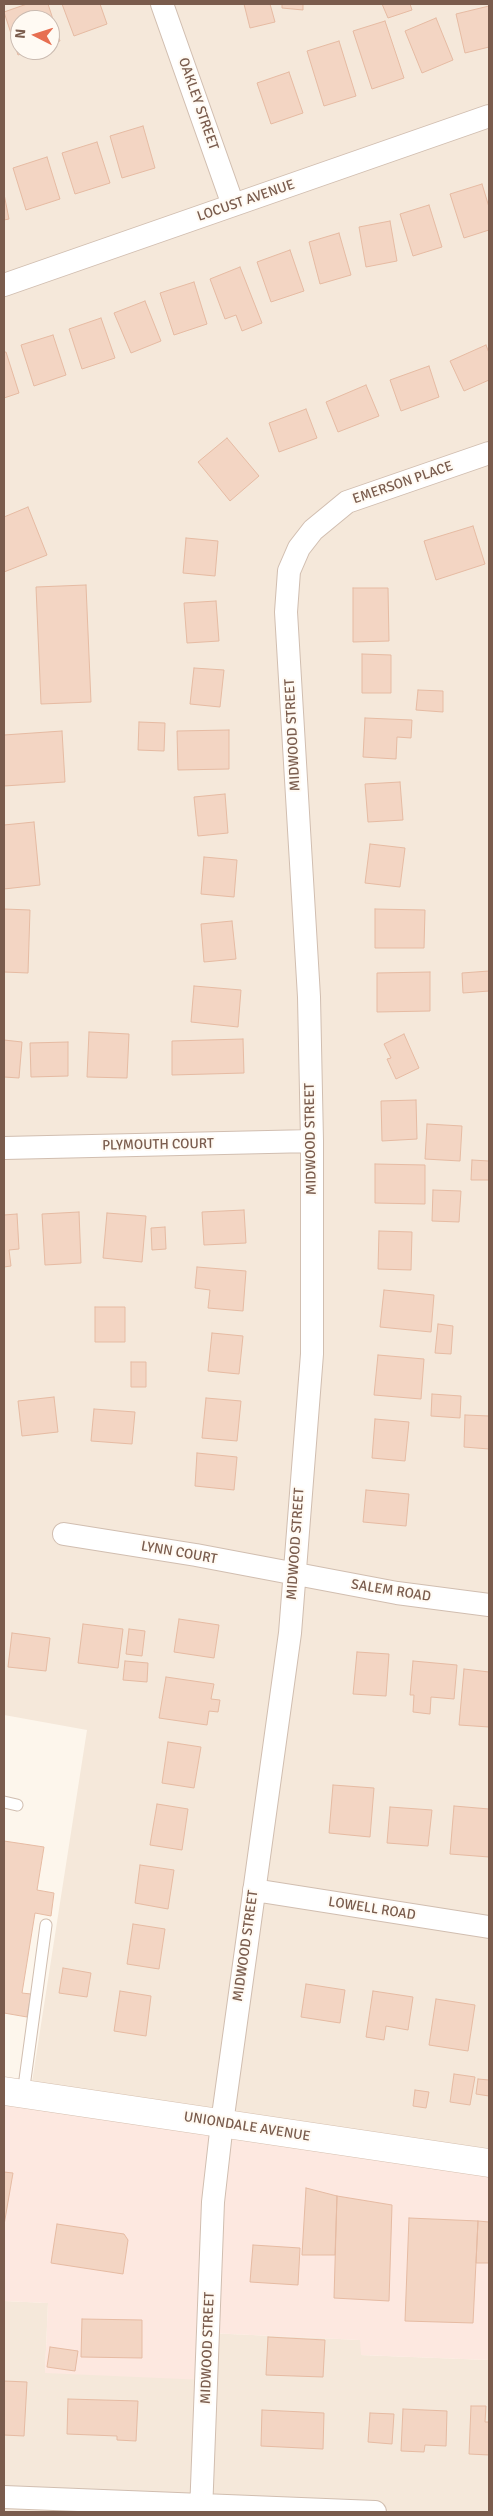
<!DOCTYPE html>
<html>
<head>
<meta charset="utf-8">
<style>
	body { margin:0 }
	#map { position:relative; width:493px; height:2516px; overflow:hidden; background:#fdf6ec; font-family:Signika,sans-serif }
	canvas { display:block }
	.frame { position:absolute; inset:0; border:5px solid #7a5c4d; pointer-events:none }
	.north { position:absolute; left:10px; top:10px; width:50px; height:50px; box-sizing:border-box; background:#fffaf3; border:1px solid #cabbb1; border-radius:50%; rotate:275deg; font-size:14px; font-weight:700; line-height:20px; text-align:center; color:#7a5c4d }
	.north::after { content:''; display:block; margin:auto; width:18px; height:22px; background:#e76f51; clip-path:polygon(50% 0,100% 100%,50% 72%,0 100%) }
</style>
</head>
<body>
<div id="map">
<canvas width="493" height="2516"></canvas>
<div class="frame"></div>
<div class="north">N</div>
</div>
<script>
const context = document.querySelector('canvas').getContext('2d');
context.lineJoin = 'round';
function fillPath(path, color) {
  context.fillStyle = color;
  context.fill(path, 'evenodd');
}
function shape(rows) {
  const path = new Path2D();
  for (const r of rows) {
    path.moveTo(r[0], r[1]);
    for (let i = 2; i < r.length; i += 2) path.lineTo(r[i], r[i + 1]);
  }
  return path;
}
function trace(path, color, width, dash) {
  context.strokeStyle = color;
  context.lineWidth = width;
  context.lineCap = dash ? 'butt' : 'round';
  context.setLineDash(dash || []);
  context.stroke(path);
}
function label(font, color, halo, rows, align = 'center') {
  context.font = font + ' Signika,sans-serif';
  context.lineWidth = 4;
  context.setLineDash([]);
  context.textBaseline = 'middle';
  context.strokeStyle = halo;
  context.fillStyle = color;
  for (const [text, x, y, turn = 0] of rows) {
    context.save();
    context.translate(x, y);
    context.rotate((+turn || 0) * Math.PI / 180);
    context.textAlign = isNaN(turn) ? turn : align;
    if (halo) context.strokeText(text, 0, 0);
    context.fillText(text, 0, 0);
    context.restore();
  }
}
fillPath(shape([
	[4,4,489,4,489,2163,30,2095,87,1730,4,1715],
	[20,20,50,20,50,50,20,50],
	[4,2301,48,2303,45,2373,208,2333,361,2340,361,2355,489,2360,489,2512,4,2512]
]), '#f5e8da');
fillPath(shape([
	[4,2091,489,2163,489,2360,361,2355,360,2340,209,2333,206,2380,45,2373,48,2303,4,2301]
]), '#fde8e0');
const building = shape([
	[27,4,48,4,60,41,50,44,50,20,20,20,20,50,32,50,18,55,4,12,27,4],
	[62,4,100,4,107,24,74,36,62,4],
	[244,4,270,4,275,22,250,28,244,4],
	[282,4,303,4,303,10,282,8,282,4],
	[382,4,410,4,412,10,388,18,382,4],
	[489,6,489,47,465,53,456,14,489,6],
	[436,18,453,60,422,73,405,31,436,18],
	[385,21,404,78,372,89,353,31,385,21],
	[339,41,356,96,324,106,307,51,339,41],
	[289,72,303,113,271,124,257,83,289,72],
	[143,126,155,168,122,178,110,136,143,126],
	[97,142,110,183,75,194,62,153,97,142],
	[47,157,60,199,26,210,13,168,47,157],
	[482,184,489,207,489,230,464,238,450,194,482,184],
	[4,194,9,219,4,220,4,194],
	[429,205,442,247,413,256,400,214,429,205],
	[390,221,397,261,366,267,359,227,390,221],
	[339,233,351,275,320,284,309,242,339,233],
	[290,250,304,291,271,302,257,262,290,250],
	[240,267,262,323,242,331,236,315,225,319,210,279,240,267],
	[194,282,207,324,174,335,160,293,194,282],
	[145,301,161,341,131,353,114,313,145,301],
	[101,318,115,358,82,369,69,329,101,318],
	[53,335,66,375,34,386,21,345,53,335],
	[486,345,489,353,489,380,464,391,450,361,486,345],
	[4,352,6,352,19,393,4,398,4,352],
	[429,366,439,397,401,411,390,380,429,366],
	[366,385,379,416,338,432,326,402,366,385],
	[306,409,317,438,279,452,269,423,306,409],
	[227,438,259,476,230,501,198,462,227,438],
	[28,507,47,555,4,572,4,517,28,507],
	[473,526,485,564,436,580,424,541,473,526],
	[186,538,218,541,215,576,183,573,186,538],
	[86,585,91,702,41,704,36,587,86,585],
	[353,588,388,588,389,641,353,642,353,588],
	[216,601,219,641,187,643,184,603,216,601],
	[362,654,391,655,391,693,362,693,362,654],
	[194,668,224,670,220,707,190,704,194,668],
	[418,690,443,691,443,712,416,710,418,690],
	[365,718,412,720,411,738,397,737,396,759,363,757,365,718],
	[139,722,165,723,164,751,138,750,139,722],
	[229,730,229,769,178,770,177,731,229,730],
	[62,731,65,782,4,786,4,735,62,731],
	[400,782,403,820,368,822,365,784,400,782],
	[225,794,228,833,198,836,194,797,225,794],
	[34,822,40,885,4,889,4,825,34,822],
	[370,844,405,848,400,887,365,883,370,844],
	[204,857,237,860,234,897,201,894,204,857],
	[4,909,30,910,28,973,4,972,4,909],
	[375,909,425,910,424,948,375,948,375,909],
	[232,921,236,959,204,962,201,924,232,921],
	[489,971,489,991,463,993,462,973,489,971],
	[430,972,430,1011,377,1012,377,973,430,972],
	[194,986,241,990,238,1027,191,1022,194,986],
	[89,1032,129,1034,127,1078,87,1077,89,1032],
	[404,1034,419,1068,396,1079,387,1059,391,1058,384,1044,404,1034],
	[243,1039,244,1073,172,1075,172,1041,243,1039],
	[4,1040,22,1042,19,1078,4,1077,4,1040],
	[68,1042,68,1076,31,1077,30,1043,68,1042],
	[416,1100,417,1139,382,1141,381,1101,416,1100],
	[427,1124,462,1126,460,1161,425,1159,427,1124],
	[472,1160,489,1161,489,1180,471,1180,472,1160],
	[375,1164,425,1165,425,1204,375,1203,375,1164],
	[433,1190,461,1191,459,1222,432,1221,433,1190],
	[244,1210,246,1243,204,1245,202,1212,244,1210],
	[79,1212,81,1263,45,1265,42,1214,79,1212],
	[107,1213,146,1216,142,1262,103,1258,107,1213],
	[17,1214,19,1249,9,1250,11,1266,4,1267,4,1215,17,1214],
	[165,1227,166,1249,152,1250,151,1228,165,1227],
	[379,1231,412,1232,411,1270,378,1269,379,1231],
	[197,1267,246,1271,243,1311,208,1308,210,1290,195,1288,197,1267],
	[384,1290,434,1295,431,1332,380,1327,384,1290],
	[95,1307,125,1307,125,1342,95,1342,95,1307],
	[438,1324,453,1326,451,1354,435,1353,438,1324],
	[212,1333,243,1336,239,1374,208,1371,212,1333],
	[378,1355,424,1359,421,1399,374,1395,378,1355],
	[131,1362,146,1362,146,1387,131,1387,131,1362],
	[432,1394,461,1396,460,1418,431,1416,432,1394],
	[54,1397,58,1432,22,1436,18,1401,54,1397],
	[206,1398,241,1401,237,1441,202,1438,206,1398],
	[94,1409,135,1412,132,1444,91,1441,94,1409],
	[465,1415,489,1416,489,1449,464,1447,465,1415],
	[375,1419,409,1422,405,1461,372,1458,375,1419],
	[197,1453,237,1457,234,1490,195,1486,197,1453],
	[366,1490,409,1494,406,1526,363,1522,366,1490],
	[179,1619,219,1625,214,1658,174,1652,179,1619],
	[83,1624,123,1629,118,1668,78,1663,83,1624],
	[129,1629,145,1631,142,1656,126,1654,129,1629],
	[12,1633,50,1638,46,1671,8,1667,12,1633],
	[357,1652,389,1654,386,1696,353,1694,357,1652],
	[125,1661,148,1663,147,1682,123,1680,125,1661],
	[413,1661,457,1665,454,1699,431,1697,430,1714,413,1712,414,1695,410,1695,413,1661],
	[464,1669,489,1672,489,1727,459,1725,464,1669],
	[166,1677,214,1684,211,1699,220,1700,218,1712,209,1711,207,1725,159,1718,166,1677],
	[168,1742,201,1747,194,1788,162,1783,168,1742],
	[333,1785,374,1788,370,1837,329,1833,333,1785],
	[157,1804,188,1809,182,1850,150,1845,157,1804],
	[454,1806,489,1809,489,1857,450,1854,454,1806],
	[390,1807,432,1810,428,1846,387,1843,390,1807],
	[4,1841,44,1847,37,1890,54,1893,51,1916,35,1913,22,1993,31,1994,27,2017,4,2013,4,1841],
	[140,1865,174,1870,168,1909,135,1903,140,1865],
	[133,1924,165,1929,159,1969,127,1964,133,1924],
	[63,1968,91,1973,87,1997,59,1993,63,1968],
	[306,1984,345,1990,340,2023,301,2017,306,1984],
	[120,1991,151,1996,146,2036,114,2031,120,1991],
	[373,1991,413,1997,408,2030,386,2026,384,2040,366,2037,373,1991],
	[436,1999,475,2005,468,2051,429,2045,436,1999],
	[454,2074,475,2077,470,2105,450,2102,454,2074],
	[478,2079,489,2080,489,2096,476,2094,478,2079],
	[415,2090,429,2092,426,2108,413,2106,415,2090],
	[4,2172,13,2173,4,2225,4,2172],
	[306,2188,337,2196,335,2255,302,2255,306,2188],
	[337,2196,392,2205,389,2301,334,2298,337,2196],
	[409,2218,478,2221,473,2323,405,2321,409,2218],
	[478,2221,489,2222,489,2263,476,2263,478,2221],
	[57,2224,124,2234,128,2240,123,2274,51,2263,57,2224],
	[253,2245,300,2248,298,2285,250,2282,253,2245],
	[82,2319,142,2320,142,2358,81,2357,82,2319],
	[268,2337,325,2340,323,2377,266,2375,268,2337],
	[50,2347,78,2351,75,2371,47,2367,50,2347],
	[4,2381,27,2382,24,2436,4,2435,4,2381],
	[68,2399,138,2401,136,2441,117,2440,117,2436,67,2434,68,2399],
	[471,2406,486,2406,485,2422,489,2422,489,2455,469,2454,471,2406],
	[403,2409,447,2411,446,2446,425,2445,424,2452,401,2451,403,2409],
	[262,2410,324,2413,323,2449,261,2446,262,2410],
	[370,2413,394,2414,392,2444,368,2442,370,2413]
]);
fillPath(building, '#f3d5c3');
trace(building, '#e6bba3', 1);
const lane = shape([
	[4,1802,17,1805],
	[23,2094,46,1925]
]);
const street = shape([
	[162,4,233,205],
	[4,285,489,116],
	[4,1148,312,1141],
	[64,1534,196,1555,397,1593,489,1605],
	[254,1890,489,1927],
	[4,2497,375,2512],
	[201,2512,213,2202,222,2123,290,1633,312,1354,312,1141,309,997,286,612,289,571,299,548,313,530,347,502,489,453]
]);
const secondary = shape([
	[4,2091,489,2163]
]);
trace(lane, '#d1beb0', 13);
trace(street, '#d1beb0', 24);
trace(secondary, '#d6c0b0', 29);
trace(lane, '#fff', 11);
trace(street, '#fff', 22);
trace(secondary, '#fff', 28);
label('14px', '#7a5c4d', '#fffaf3', [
	["OAKLEY STREET",198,104,71],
	["LOCUST AVENUE",246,201,-19],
	["EMERSON PLACE",403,483,-19],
	["MIDWOOD STREET",293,735,-93],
	["MIDWOOD STREET",311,1139,-91],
	["PLYMOUTH COURT",158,1145,-1],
	["MIDWOOD STREET",296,1544,-86],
	["LYNN COURT",179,1553,10],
	["SALEM ROAD",391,1591,9],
	["LOWELL ROAD",372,1909,9],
	["MIDWOOD STREET",246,1946,-82],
	["UNIONDALE AVENUE",247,2127,9],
	["MIDWOOD STREET",208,2348,-88]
]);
</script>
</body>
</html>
